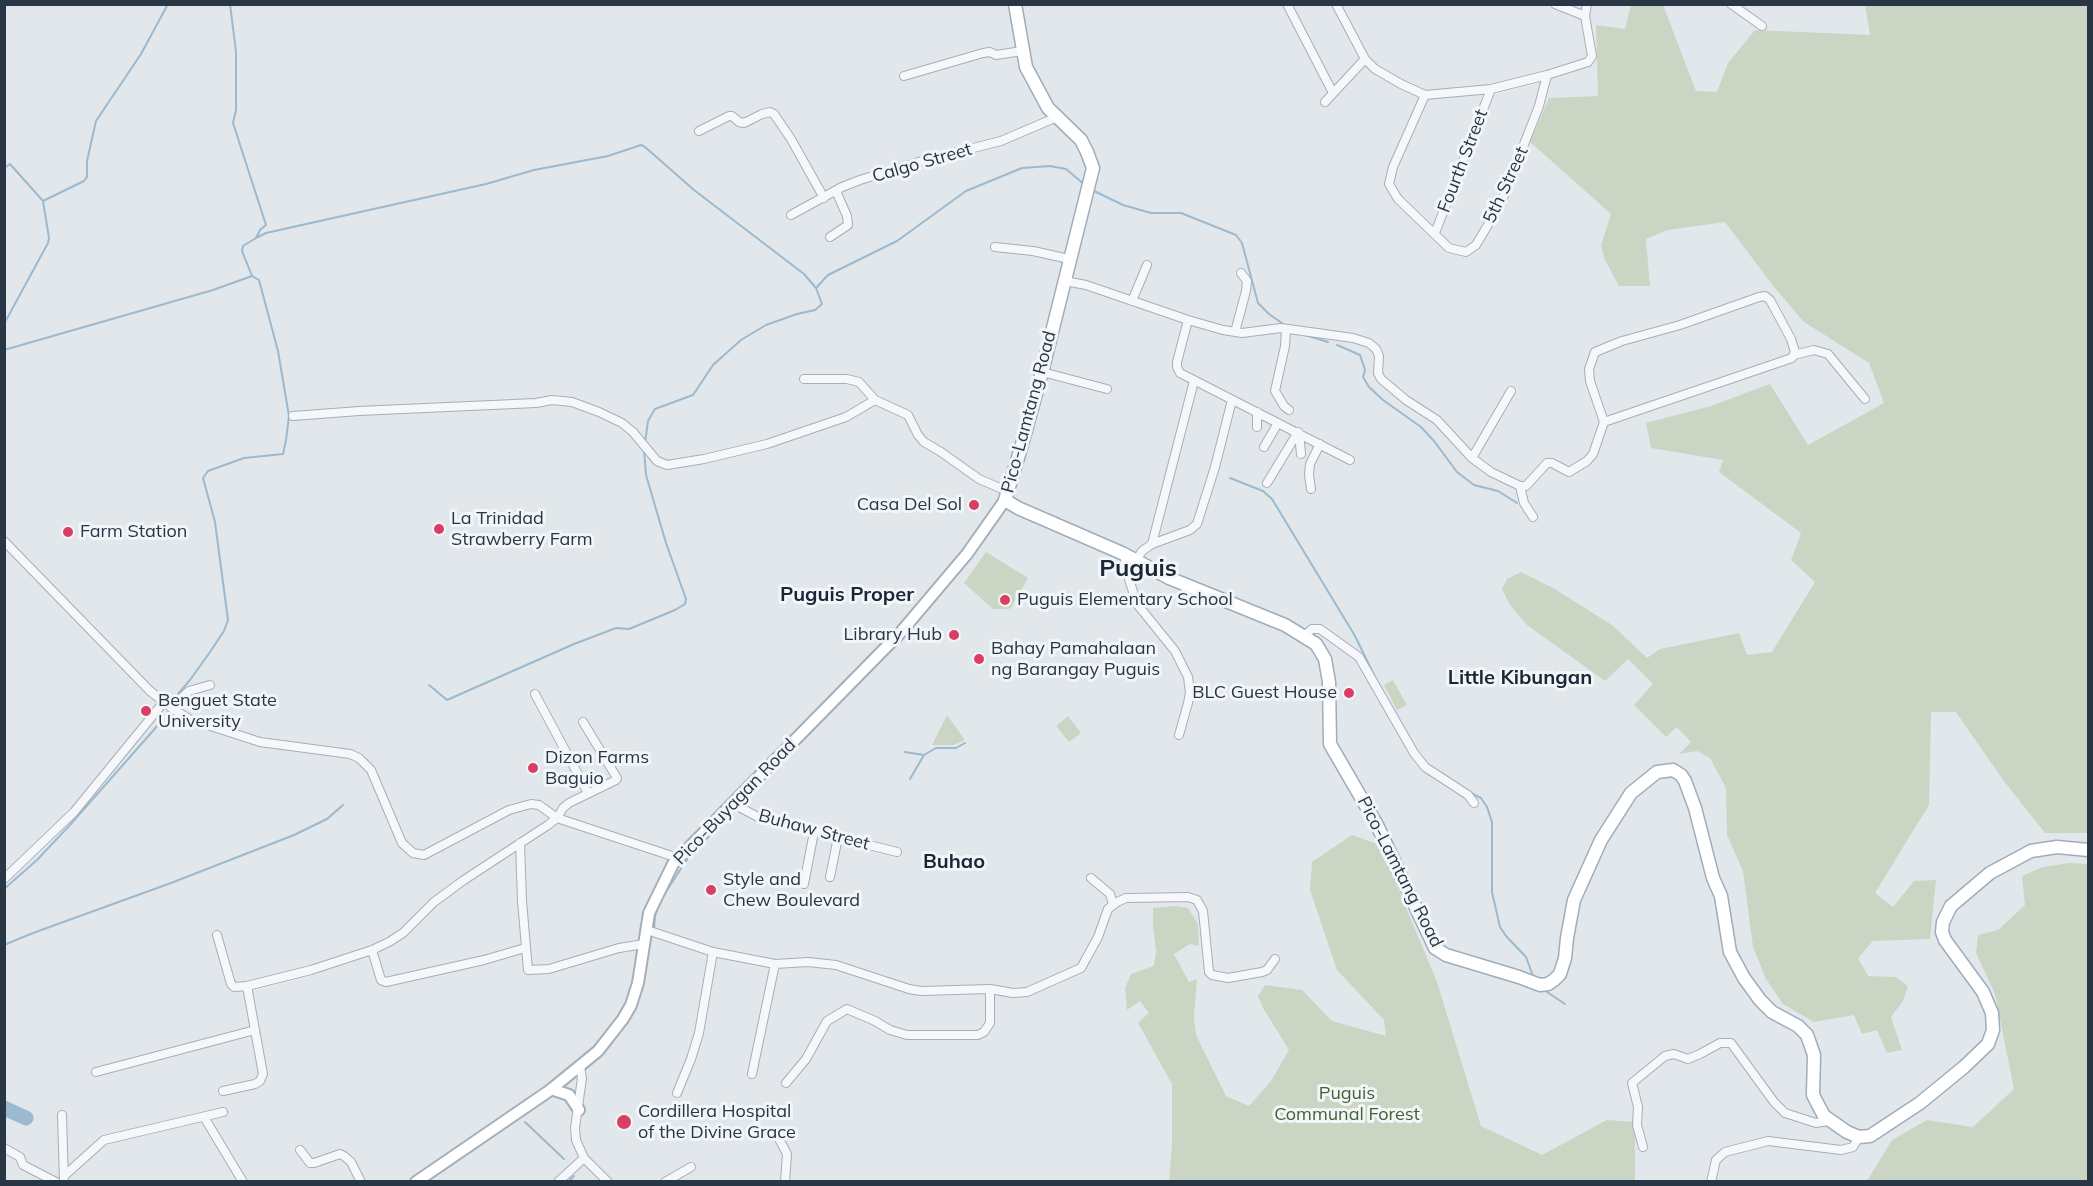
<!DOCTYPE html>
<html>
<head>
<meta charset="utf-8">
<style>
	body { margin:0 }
	#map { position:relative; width:2093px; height:1186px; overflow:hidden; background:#e2e7ec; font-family:Mulish,sans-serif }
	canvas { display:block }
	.frame { position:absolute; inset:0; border:6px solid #283646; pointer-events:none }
</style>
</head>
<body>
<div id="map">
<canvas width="2093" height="1186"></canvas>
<div class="frame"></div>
</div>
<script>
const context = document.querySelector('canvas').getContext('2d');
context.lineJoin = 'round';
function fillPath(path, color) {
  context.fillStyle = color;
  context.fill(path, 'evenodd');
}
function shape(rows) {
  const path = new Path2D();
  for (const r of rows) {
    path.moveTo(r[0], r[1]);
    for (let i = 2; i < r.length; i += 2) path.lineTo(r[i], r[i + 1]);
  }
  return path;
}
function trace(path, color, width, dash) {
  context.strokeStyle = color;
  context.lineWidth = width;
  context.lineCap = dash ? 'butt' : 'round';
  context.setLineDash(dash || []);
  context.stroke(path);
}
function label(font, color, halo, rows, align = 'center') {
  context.font = font + ' Mulish,sans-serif';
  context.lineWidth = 6;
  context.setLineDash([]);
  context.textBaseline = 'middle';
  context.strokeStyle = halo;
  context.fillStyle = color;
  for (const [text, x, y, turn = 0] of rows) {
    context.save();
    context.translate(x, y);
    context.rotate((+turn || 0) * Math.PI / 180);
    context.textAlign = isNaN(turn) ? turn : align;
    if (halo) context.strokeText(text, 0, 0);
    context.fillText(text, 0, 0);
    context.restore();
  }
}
fillPath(shape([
	[1631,5,1663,5,1696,91,1717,92,1728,63,1755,30,1870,35,1865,5,2088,5,2088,833,2045,833,2003,780,1956,712,1931,712,1929,805,1875,893,1893,907,1914,881,1936,880,1930,939,1873,941,1858,958,1868,976,1896,977,1908,986,1903,1001,1891,1017,1902,1050,1887,1053,1877,1030,1862,1034,1854,1015,1814,1022,1783,1004,1766,979,1753,947,1743,871,1727,835,1726,788,1710,758,1697,751,1679,754,1691,742,1677,727,1666,737,1634,705,1653,684,1628,659,1605,681,1527,625,1510,605,1502,589,1507,579,1521,572,1553,588,1612,625,1647,658,1660,649,1739,633,1747,655,1772,652,1815,582,1791,560,1801,533,1719,472,1723,460,1651,448,1646,423,1711,406,1770,384,1808,445,1884,403,1869,363,1804,322,1774,287,1725,222,1668,230,1646,239,1650,286,1619,286,1604,258,1601,245,1611,214,1530,142,1549,98,1598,96,1596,25,1625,29],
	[986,552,1028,578,1011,608,1008,609,993,609,964,583],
	[1393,680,1407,705,1397,710,1384,685],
	[947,715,965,740,953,745,932,745],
	[1068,716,1081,733,1069,742,1056,726],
	[1352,835,1380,845,1437,982,1481,1126,1542,1155,1607,1120,1635,1122,1635,1181,1169,1181,1172,1146,1172,1084,1138,1023,1149,1013,1140,1001,1127,1010,1125,988,1131,974,1154,966,1156,951,1153,927,1153,908,1176,906,1188,908,1198,924,1199,946,1190,944,1174,954,1189,982,1197,979,1194,1017,1196,1035,1226,1096,1249,1106,1271,1081,1289,1050,1263,1008,1258,996,1265,985,1302,990,1332,1021,1386,1036,1384,1020,1337,970,1310,890,1312,862],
	[2069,863,2088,864,2088,1181,1867,1181,1892,1140,1927,1120,1973,1127,2014,1089,1995,994,1976,953,1978,935,1998,930,2025,905,2022,876,2043,867]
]), '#cad6c3');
trace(shape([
	[230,4,236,52,236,110,233,123,266,225,260,230,256,238],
	[4,168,10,164,43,201,49,238,48,243,4,324],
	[1092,190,1123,205,1151,213,1181,213,1236,235,1242,243,1258,303,1269,314,1286,326],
	[43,201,84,181,87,177,87,161,96,121,141,54,168,4],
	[816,288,828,275,897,241,966,191,1022,168,1050,166,1066,169,1085,185],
	[1302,334,1328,342],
	[1337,345,1360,355,1365,370,1363,377,1369,387,1383,400,1421,427,1434,441,1457,472,1474,485,1498,491,1517,503],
	[4,350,213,290,252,276],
	[1230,478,1263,491,1272,499,1355,636,1376,679],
	[429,685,447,700,574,644,616,628,629,629,675,610,685,604,686,599,666,543,646,475,644,449],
	[172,701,190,680,210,652,224,631,228,620,215,522,203,478,208,471,244,458,283,454,286,440,289,416,278,351,259,280,252,276,242,251,243,246,256,238,266,233,486,184,534,170,608,156,641,145,645,147,694,190,804,274,816,288,822,304,815,310,797,314,766,325,741,340,713,365,693,395,655,409,648,421,645,443],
	[905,752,924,755,936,748,956,748,965,743],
	[765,778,883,658],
	[910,779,924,755],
	[1471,793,1481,798,1487,807,1492,822,1492,892,1500,927,1506,936,1526,957,1533,976],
	[4,889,37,860,69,826,159,724,162,713],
	[663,896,688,858,735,808],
	[654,930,655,916,659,903],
	[4,945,33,933,171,883,294,835,327,819,343,805],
	[1544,990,1565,1004],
	[525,1122,564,1159],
	[568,1182,574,1176]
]), '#9bb9cf', 2);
trace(shape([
	[4,1108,26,1118]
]), '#9bb9cf', 15);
const street = shape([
	[1287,4,1333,93],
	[1336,4,1365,59,1375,69,1401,84,1425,95,1491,89,1547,75,1588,62,1592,56,1585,16,1587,4],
	[1555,4,1585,16],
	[1731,4,1762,26],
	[904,76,983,53,990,52,996,55,1022,51],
	[1425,95,1393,167,1389,184,1398,199,1449,248,1466,252,1476,245,1501,203,1539,106,1547,75],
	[1325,102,1365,59],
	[699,131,729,116,732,116,739,122,744,123,762,114,770,112,774,114,791,139,824,198],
	[791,215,842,187,860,180,922,161,1001,141,1057,117],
	[1435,233,1491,89],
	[830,237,848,225,847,216,836,191],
	[995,247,1033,251,1069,259],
	[1065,281,1086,285,1188,320,1223,330,1242,333,1281,328,1353,338,1369,343,1376,349,1379,356,1378,373,1381,379,1406,400,1437,420,1472,458,1491,472,1520,486,1526,486,1547,463,1552,463,1569,472,1587,461,1593,454,1604,422,1590,381,1589,369,1595,352,1622,341,1680,325,1759,297,1765,296,1770,300,1791,339,1795,352,1792,358,1604,422],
	[1132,301,1147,265],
	[1188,320,1177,362,1177,367,1180,373,1350,460],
	[1286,329,1285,346,1275,391,1284,406,1289,410],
	[1235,332,1246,291,1247,281,1241,273],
	[1794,355,1814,350,1828,354,1865,399],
	[1042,372,1107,389],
	[804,379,847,379,859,382,875,400,908,415,918,435,924,442,941,452,979,479,1007,491],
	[293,416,359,411,536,403,552,400,572,402,599,412,622,423,633,432,657,461,667,465,704,459,767,444,846,417,875,400],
	[1257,427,1257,412],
	[1299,433,1301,454],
	[1264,447,1278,423],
	[1472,458,1511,391],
	[1267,483,1298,432],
	[1520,486,1524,503,1533,517],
	[1311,489,1309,475,1310,464,1320,444],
	[4,541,150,691,173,709,189,719,260,742,350,754,359,758,371,770,402,843,413,853,424,855,509,810,531,804,539,805,557,818,678,858],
	[1152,544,1194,381],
	[1124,554,1128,576,1137,604,1175,651,1188,677,1190,693,1188,703,1179,735],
	[1136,561,1142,551,1152,544,1190,530,1197,524,1215,467,1232,400],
	[1304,636,1312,629,1320,629,1359,657,1414,753,1425,767,1468,795,1474,803],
	[535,694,588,793],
	[171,708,189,691,210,685],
	[735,801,741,808,758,817,897,852],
	[520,843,522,901,528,970,549,969,619,948,644,944],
	[830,877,838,837],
	[1091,878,1110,894,1113,904],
	[4,879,74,812,163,703],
	[804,884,814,832],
	[647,930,713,952,775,964,808,962,836,965,909,989,921,991,990,989],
	[217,935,231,984,234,987,247,986],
	[372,950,381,980,386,982,484,960,525,948],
	[580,1067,582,1078,575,1128,576,1140,584,1158,608,1182],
	[96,1072,255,1030],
	[752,1074,775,964],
	[786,1083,806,1059,827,1021,847,1009,875,1021,890,1030,907,1035,978,1035,984,1032,990,1023,990,989,1013,993,1027,992,1081,968,1098,937,1108,909,1117,902,1126,898,1188,897,1197,900,1203,911,1209,972,1212,975,1228,978,1262,972,1267,970,1275,959],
	[223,1091,255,1084,260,1081,263,1074,247,986,311,970,372,950,389,942,403,933,434,902,464,880,548,825,557,818,563,808,569,803,616,780,617,778,583,722],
	[677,1093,691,1059,699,1033,713,952],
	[62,1115,64,1182],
	[204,1117,243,1182],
	[776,1133,787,1154,785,1182],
	[1643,1147,1637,1125,1638,1107,1632,1083,1665,1056,1674,1054,1688,1059,1700,1054,1720,1043,1731,1043,1774,1102,1785,1113,1816,1123,1829,1121],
	[4,1148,20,1157,23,1165,56,1182],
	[300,1150,310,1163,314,1163,340,1154,344,1156,351,1162,361,1182],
	[64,1176,104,1140,223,1112],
	[558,1182,584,1158],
	[665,1182,691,1167],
	[1711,1182,1716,1160,1725,1152,1768,1141,1841,1150,1853,1147,1859,1137]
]);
const secondary = shape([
	[551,1089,569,1095,579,1110],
	[416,1182,549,1091,598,1051,623,1019,631,1005,638,983,649,913,673,864,901,632,967,554,1005,500]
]);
const primary = shape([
	[1015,4,1026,67,1048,108,1081,140,1087,152,1093,168,1042,372,1021,448,1005,500,1018,508,1124,554,1169,578,1285,625,1316,644,1325,659,1329,682,1330,744,1377,825,1435,948,1446,955,1519,977,1540,985,1548,984,1554,980,1560,974,1565,958,1567,938,1574,900,1601,840,1631,793,1657,772,1673,770,1681,775,1685,781,1695,808,1713,878,1721,896,1730,952,1744,978,1760,1000,1772,1012,1798,1026,1807,1035,1814,1055,1813,1095,1824,1116,1847,1132,1859,1137,1870,1136,1920,1103,1964,1067,1988,1044,1993,1030,1992,1013,1983,992,1945,940,1942,932,1943,922,1951,906,1990,873,2031,851,2057,847,2088,850]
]);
trace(street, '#a6aeb7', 10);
trace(secondary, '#a6aeb7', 14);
trace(primary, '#a0acb9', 15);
trace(street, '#f6f7fa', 8);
trace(secondary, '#fff', 10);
trace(primary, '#fff', 12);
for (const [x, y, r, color] of [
	[974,505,6,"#da3e65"],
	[439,529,6,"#da3e65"],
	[68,532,6,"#da3e65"],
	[1005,600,6,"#da3e65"],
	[954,635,6,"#da3e65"],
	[979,659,6,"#da3e65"],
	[1349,693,6,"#da3e65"],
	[146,711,6,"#da3e65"],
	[533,768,6,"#da3e65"],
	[711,890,6,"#da3e65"],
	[624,1122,8,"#da3e65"]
]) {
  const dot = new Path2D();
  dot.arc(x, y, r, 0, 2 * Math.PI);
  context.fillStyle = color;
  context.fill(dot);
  trace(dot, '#f2f6f9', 2);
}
label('18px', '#283646', '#f2f6f9', [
	["Fourth Street",1463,161,-69],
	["Calgo Street",922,163,-16],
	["5th Street",1506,185,-65],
	["Pico-Lamtang Road",1029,412,-75],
	["Pico-Buyagan Road",735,802,-46],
	["Buhaw Street",814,830,15],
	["Pico-Lamtang Road",1400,872,63]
]);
label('18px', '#283646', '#f2f6f9', [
	["Casa Del Sol",962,505,"right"],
	["La Trinidad",451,519],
	["Strawberry Farm",451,540],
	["Farm Station",80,532],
	["Puguis Elementary School",1017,600],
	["Library Hub",942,635,"right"],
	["Bahay Pamahalaan",991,649],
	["ng Barangay Puguis",991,670],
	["BLC Guest House",1337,693,"right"],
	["Benguet State",158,701],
	["University",158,722],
	["Dizon Farms",545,758],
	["Baguio",545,779],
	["Style and",723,880],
	["Chew Boulevard",723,901],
	["Cordillera Hospital",638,1112],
	["of the Divine Grace",638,1133]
], 'left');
label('18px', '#426334', '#f2f6f9', [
	["Puguis",1347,1094],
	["Communal Forest",1347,1115]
]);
label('bold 20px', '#1b2736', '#f2f6f9', [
	["Puguis Proper",847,595],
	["Little Kibungan",1520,678],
	["Buhao",954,862]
]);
label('bold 24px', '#1b2736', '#f2f6f9', [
	["Puguis",1138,569]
]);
</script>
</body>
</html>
